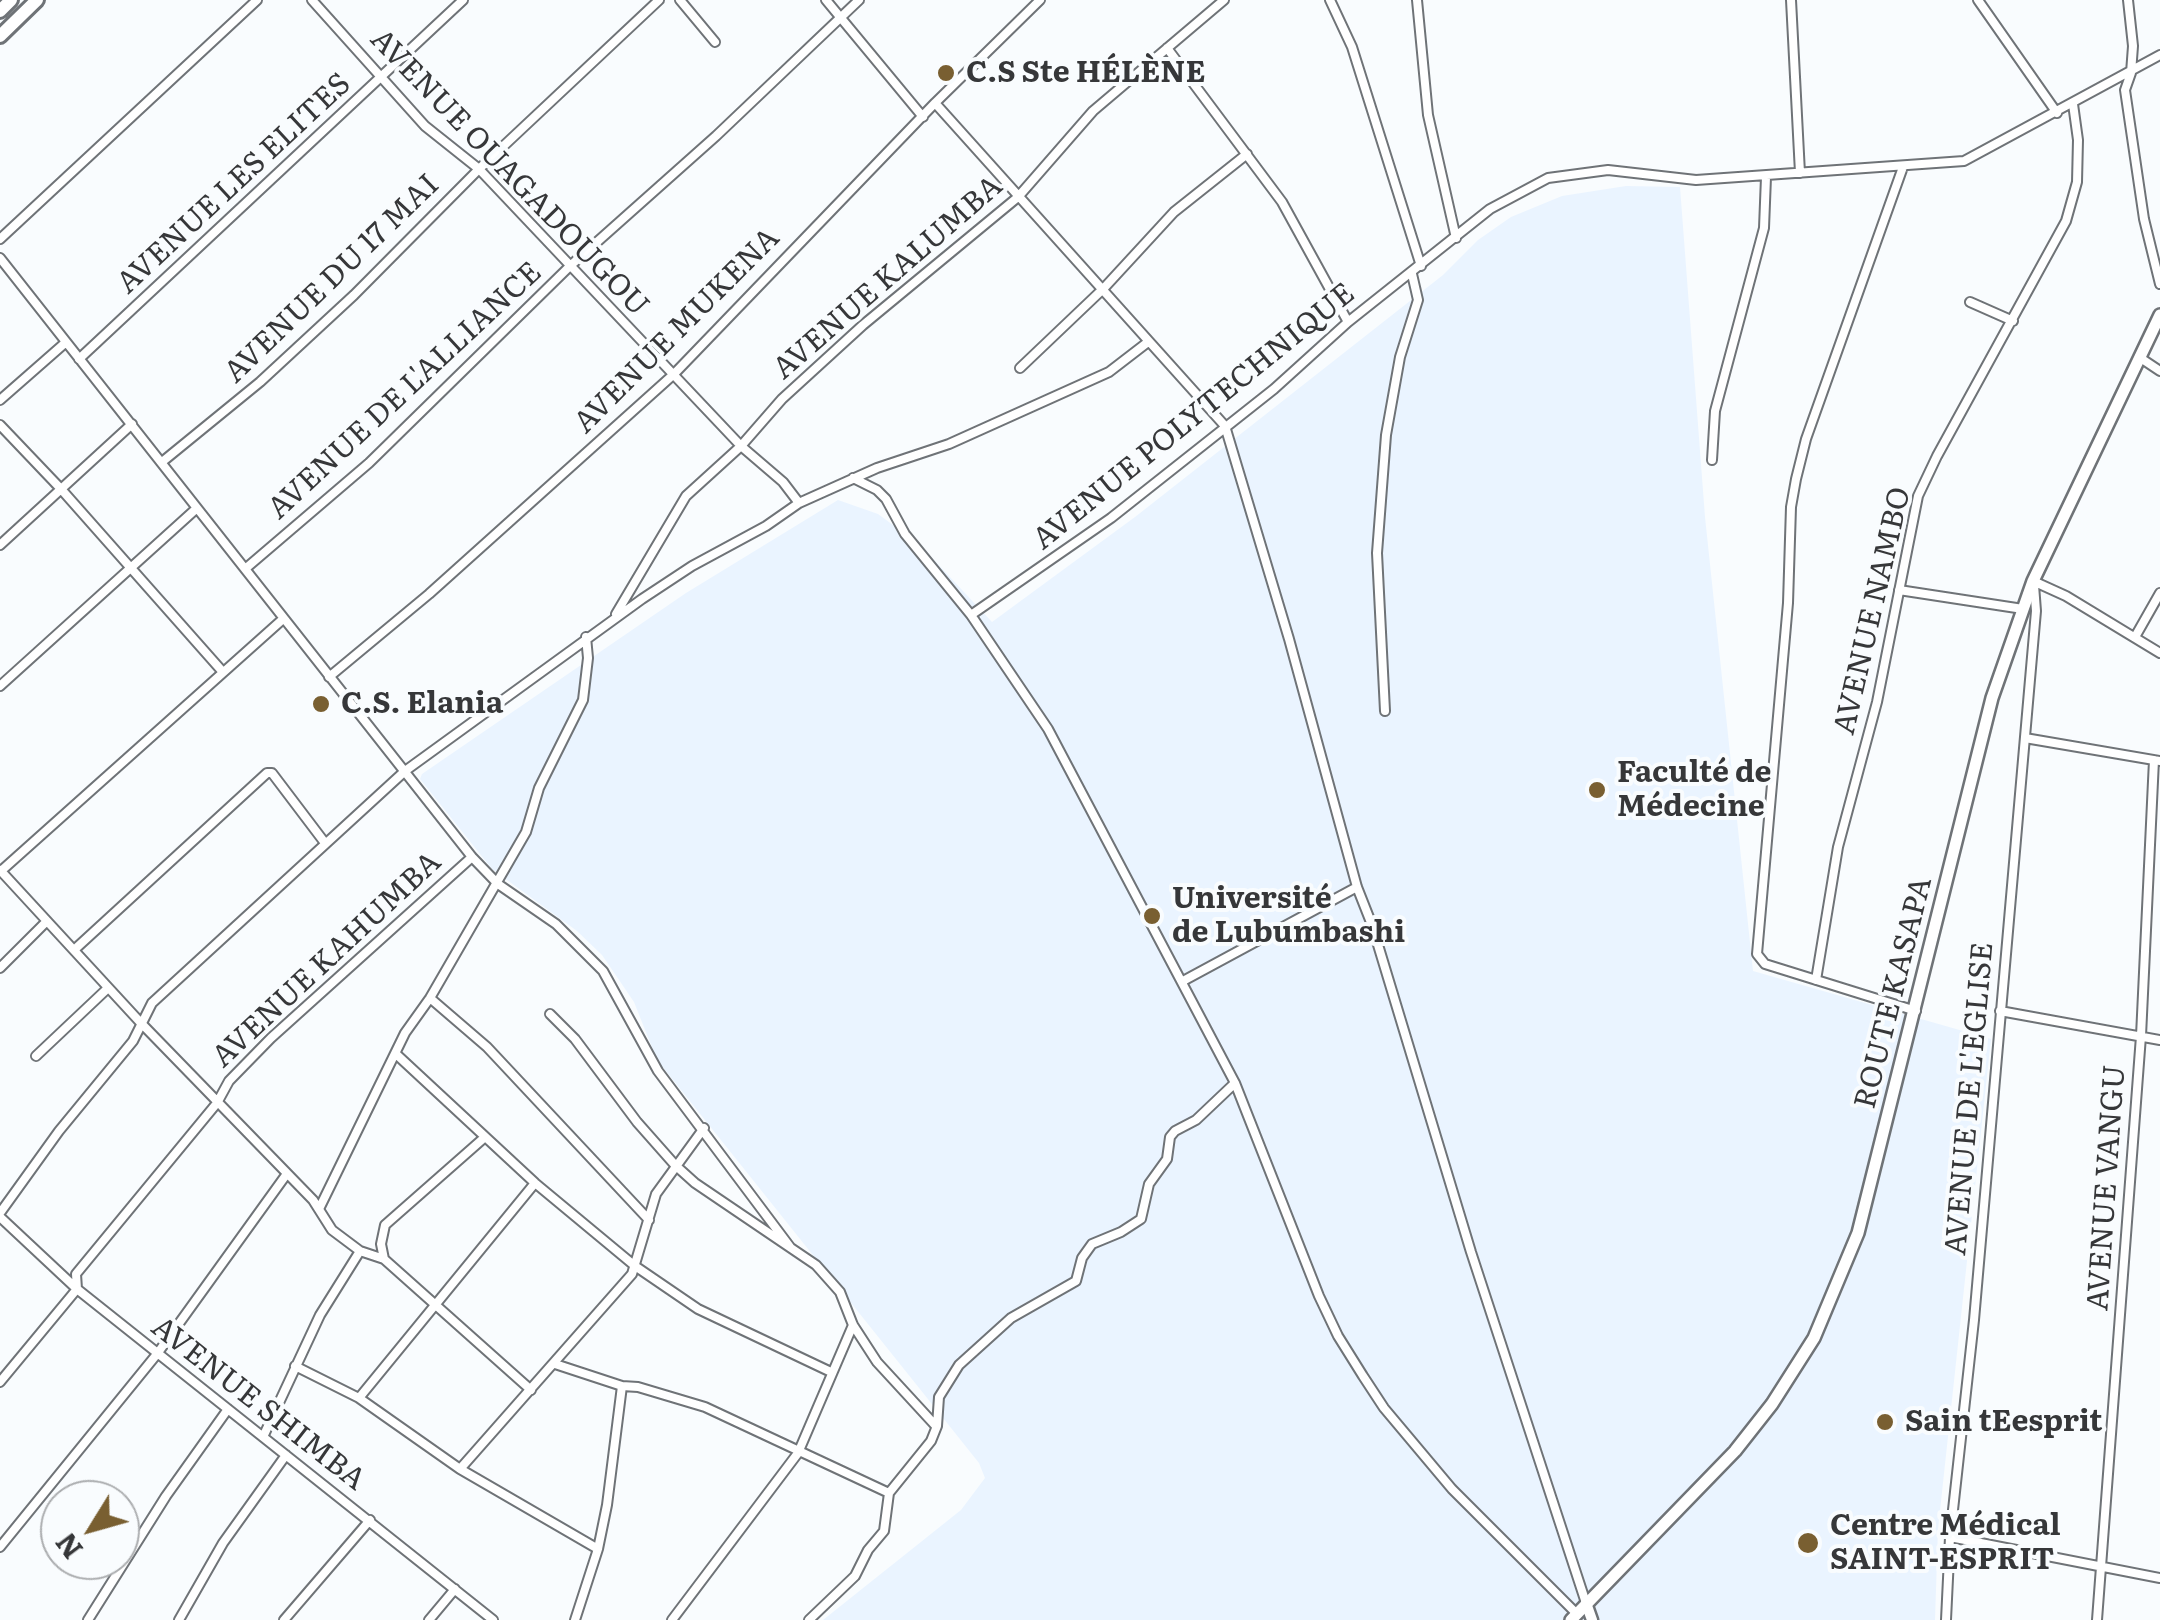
<!DOCTYPE html>
<html>
<head>
<meta charset="utf-8">
<style>
	body { margin:0 }
	#map { position:relative; width:2160px; height:1620px; overflow:hidden; background:#f9fcfe; font-family:Literata,serif }
	canvas { display:block }
	.north { position:absolute; left:40px; top:1480px; width:100px; height:100px; box-sizing:border-box; background:#f9fcfe; border:2px solid #abadaf; border-radius:50%; rotate:233deg; font-size:28px; font-weight:700; line-height:40px; text-align:center; color:#363739 }
	.north::after { content:''; display:block; margin:auto; width:35px; height:45px; background:#795f31; clip-path:polygon(50% 0,100% 100%,50% 72%,0 100%) }
</style>
</head>
<body>
<div id="map">
<canvas width="2160" height="1620"></canvas>
<div class="north">N</div>
</div>
<script>
const context = document.querySelector('canvas').getContext('2d');
context.lineJoin = 'round';
function fillPath(path, color) {
  context.fillStyle = color;
  context.fill(path, 'evenodd');
}
function shape(rows) {
  const path = new Path2D();
  for (const r of rows) {
    path.moveTo(r[0], r[1]);
    for (let i = 2; i < r.length; i += 2) path.lineTo(r[i], r[i + 1]);
  }
  return path;
}
function trace(path, color, width, dash) {
  context.strokeStyle = color;
  context.lineWidth = width;
  context.lineCap = dash ? 'butt' : 'round';
  context.setLineDash(dash || []);
  context.stroke(path);
}
function label(font, color, halo, rows, align = 'center') {
  context.font = font + ' Literata,serif';
  context.lineWidth = 8;
  context.setLineDash([]);
  context.textBaseline = 'middle';
  context.strokeStyle = halo;
  context.fillStyle = color;
  for (const [text, x, y, turn = 0] of rows) {
    context.save();
    context.translate(x, y);
    context.rotate((+turn || 0) * Math.PI / 180);
    context.textAlign = isNaN(turn) ? turn : align;
    if (halo) context.strokeText(text, 0, 0);
    context.fillText(text, 0, 0);
    context.restore();
  }
}
fillPath(shape([
	[1626,186,1680,187,1705,517,1753,971,1991,1039,1938,1529,1935,1620,823,1620,961,1510,985,1478,979,1463,657,1060,634,1002,602,955,577,931,492,869,420,779,422,774,686,593,838,500,878,514,919,544,992,622,1135,517,1443,275,1478,240,1511,217,1562,196]
]), '#eaf4ff');
const minor = shape([
	[312,0,425,126,479,169,741,446,783,482,799,503,877,468,949,444,1109,372,1148,342],
	[680,0,715,42],
	[826,0,923,117],
	[1330,0,1352,47,1421,266],
	[1417,0,1428,115,1456,238],
	[1791,0,1800,173],
	[1978,0,2057,113],
	[2128,0,2133,46,2131,73,2125,90,2144,219,2160,284],
	[1167,48,1282,202,1348,322],
	[935,103,1225,426,1289,639,1357,887,1372,925,1471,1252,1586,1603],
	[1903,167,1806,439,1796,479,1791,507,1788,603,1757,954,1765,964,1916,1011],
	[0,239,257,0],
	[0,258,472,857,498,884,556,924,603,971,658,1071,790,1247],
	[1970,302,2013,321],
	[2139,357,2160,371],
	[79,359,463,0],
	[1020,368,1104,288,1174,212,1247,154],
	[0,400,65,343],
	[0,425,61,489,222,671],
	[1712,460,1715,411,1764,228,1766,177],
	[162,462,260,382,354,295,479,169,659,0],
	[853,478,877,490,886,499,905,534,971,615,1048,729,1235,1083,1319,1296,1338,1336,1363,1376,1384,1408,1452,1489,1577,1614],
	[0,545,132,424],
	[245,569,369,463,570,266,716,136,859,0],
	[2033,581,2066,596,2160,653],
	[1899,590,2023,609],
	[616,614,686,496,741,446,782,399,863,325,1018,197,1093,111,1224,0],
	[971,615,1111,518,1274,389,1348,322,1490,209,1548,178,1608,170,1696,180,1964,161,2160,55],
	[2135,637,2160,593],
	[329,677,429,594,674,374,935,103,1040,0],
	[0,686,197,508],
	[1385,711,1377,553,1386,435,1400,357,1418,300,1412,274],
	[2025,738,2160,761],
	[0,870,140,1022,313,1200,332,1230,360,1251,320,1315,263,1437],
	[1,871,283,619],
	[74,950,267,773,272,773,325,843],
	[0,968,47,921],
	[1816,980,1838,847,1877,702,1918,496,1937,456,2066,221,2077,182,2078,140,2073,104],
	[1183,981,1357,887],
	[430,998,487,1047,649,1220],
	[2000,1011,2160,1040],
	[550,1014,575,1039,637,1122,675,1165,695,1183,816,1265,840,1292,853,1325,877,1362,935,1425],
	[396,1054,535,1183,635,1266,698,1309,831,1372],
	[36,1056,108,988],
	[319,1209,405,1033,430,998,526,832,539,788,583,700,588,658,586,637],
	[0,1213,59,1131,133,1041,152,1003,405,771,642,599,692,566,766,526,799,503],
	[0,1217,77,1289,493,1620],
	[360,1251,384,1259,531,1390],
	[384,1259,381,1244,385,1225,485,1137],
	[555,1364,622,1386,638,1387,705,1407,889,1493],
	[295,1366,359,1398,460,1469,632,1274,656,1194,704,1128],
	[0,1382,77,1289,76,1274,217,1103,229,1081,271,1038,472,857],
	[359,1398,535,1183],
	[460,1469,598,1549],
	[1950,1537,2160,1578],
	[0,1547,157,1354,286,1175],
	[88,1620,166,1496,228,1409],
	[179,1620,223,1543,286,1455],
	[284,1620,370,1520],
	[429,1620,455,1589],
	[575,1620,598,1549,607,1505,622,1386],
	[672,1620,798,1453,853,1325],
	[809,1620,855,1576,868,1550,884,1531,889,1493,931,1441,937,1426,939,1397,959,1365,1011,1318,1076,1281,1082,1258,1092,1244,1121,1232,1141,1219,1149,1184,1167,1159,1170,1137,1175,1131,1196,1120,1235,1083],
	[1946,1620,1950,1537,1974,1320,2036,611,2034,585],
	[2097,1620,2141,1036,2154,760]
]);
const tertiary = shape([
	[1586,1603,1592,1620]
]);
const secondary = shape([
	[1571,1620,1735,1451,1772,1404,1814,1338,1858,1233,1992,698,2033,581,2160,315]
]);
const trunk = shape([
	[0,11,11,0],
	[0,36,37,0]
]);
trace(minor, '#6f7377', 12);
trace(tertiary, '#6f7377', 15);
trace(secondary, '#6f7377', 16);
trace(trunk, '#6f7377', 18);
trace(minor, '#fff', 8);
trace(tertiary, '#fff', 10);
trace(secondary, '#fff', 11);
trace(trunk, '#fff', 12);
for (const [x, y, r, color] of [
	[946,73,10,"#795f31"],
	[321,704,10,"#795f31"],
	[1597,790,10,"#795f31"],
	[1152,916,10,"#795f31"],
	[1885,1422,10,"#795f31"],
	[1808,1543,12,"#795f31"]
]) {
  const dot = new Path2D();
  dot.arc(x, y, r, 0, 2 * Math.PI);
  context.fillStyle = color;
  context.fill(dot);
  trace(dot, '#f9fcfe', 4);
}
label('bold 30px', '#363739', '#f9fcfe', [
	["C.S Ste HÉLÈNE",966,73],
	["C.S. Elania",341,704],
	["Faculté de",1617,773],
	["Médecine",1617,807],
	["Université",1172,899],
	["de Lubumbashi",1172,933],
	["Sain tEesprit",1905,1422],
	["Centre Médical",1830,1526],
	["SAINT-ESPRIT",1830,1560]
], 'left');
label('30px', '#363739', '#f9fcfe', [
	["AVENUE OUAGADOUGOU",509,173,46],
	["AVENUE LES ELITES",234,184,-43],
	["AVENUE KALUMBA",888,278,-41],
	["AVENUE DU 17 MAI",332,279,-44],
	["AVENUE MUKENA",677,331,-45],
	["AVENUE DE L'ALLIANCE",405,391,-43],
	["AVENUE POLYTECHNIQUE",1194,417,-39],
	["AVENUE NAMBO",1873,611,-77],
	["AVENUE KAHUMBA",327,960,-43],
	["ROUTE KASAPA",1894,993,-76],
	["AVENUE DE L'EGLISE",1970,1099,-85],
	["AVENUE VANGU",2107,1188,-86],
	["AVENUE SHIMBA",258,1404,38]
]);
</script>
</body>
</html>
